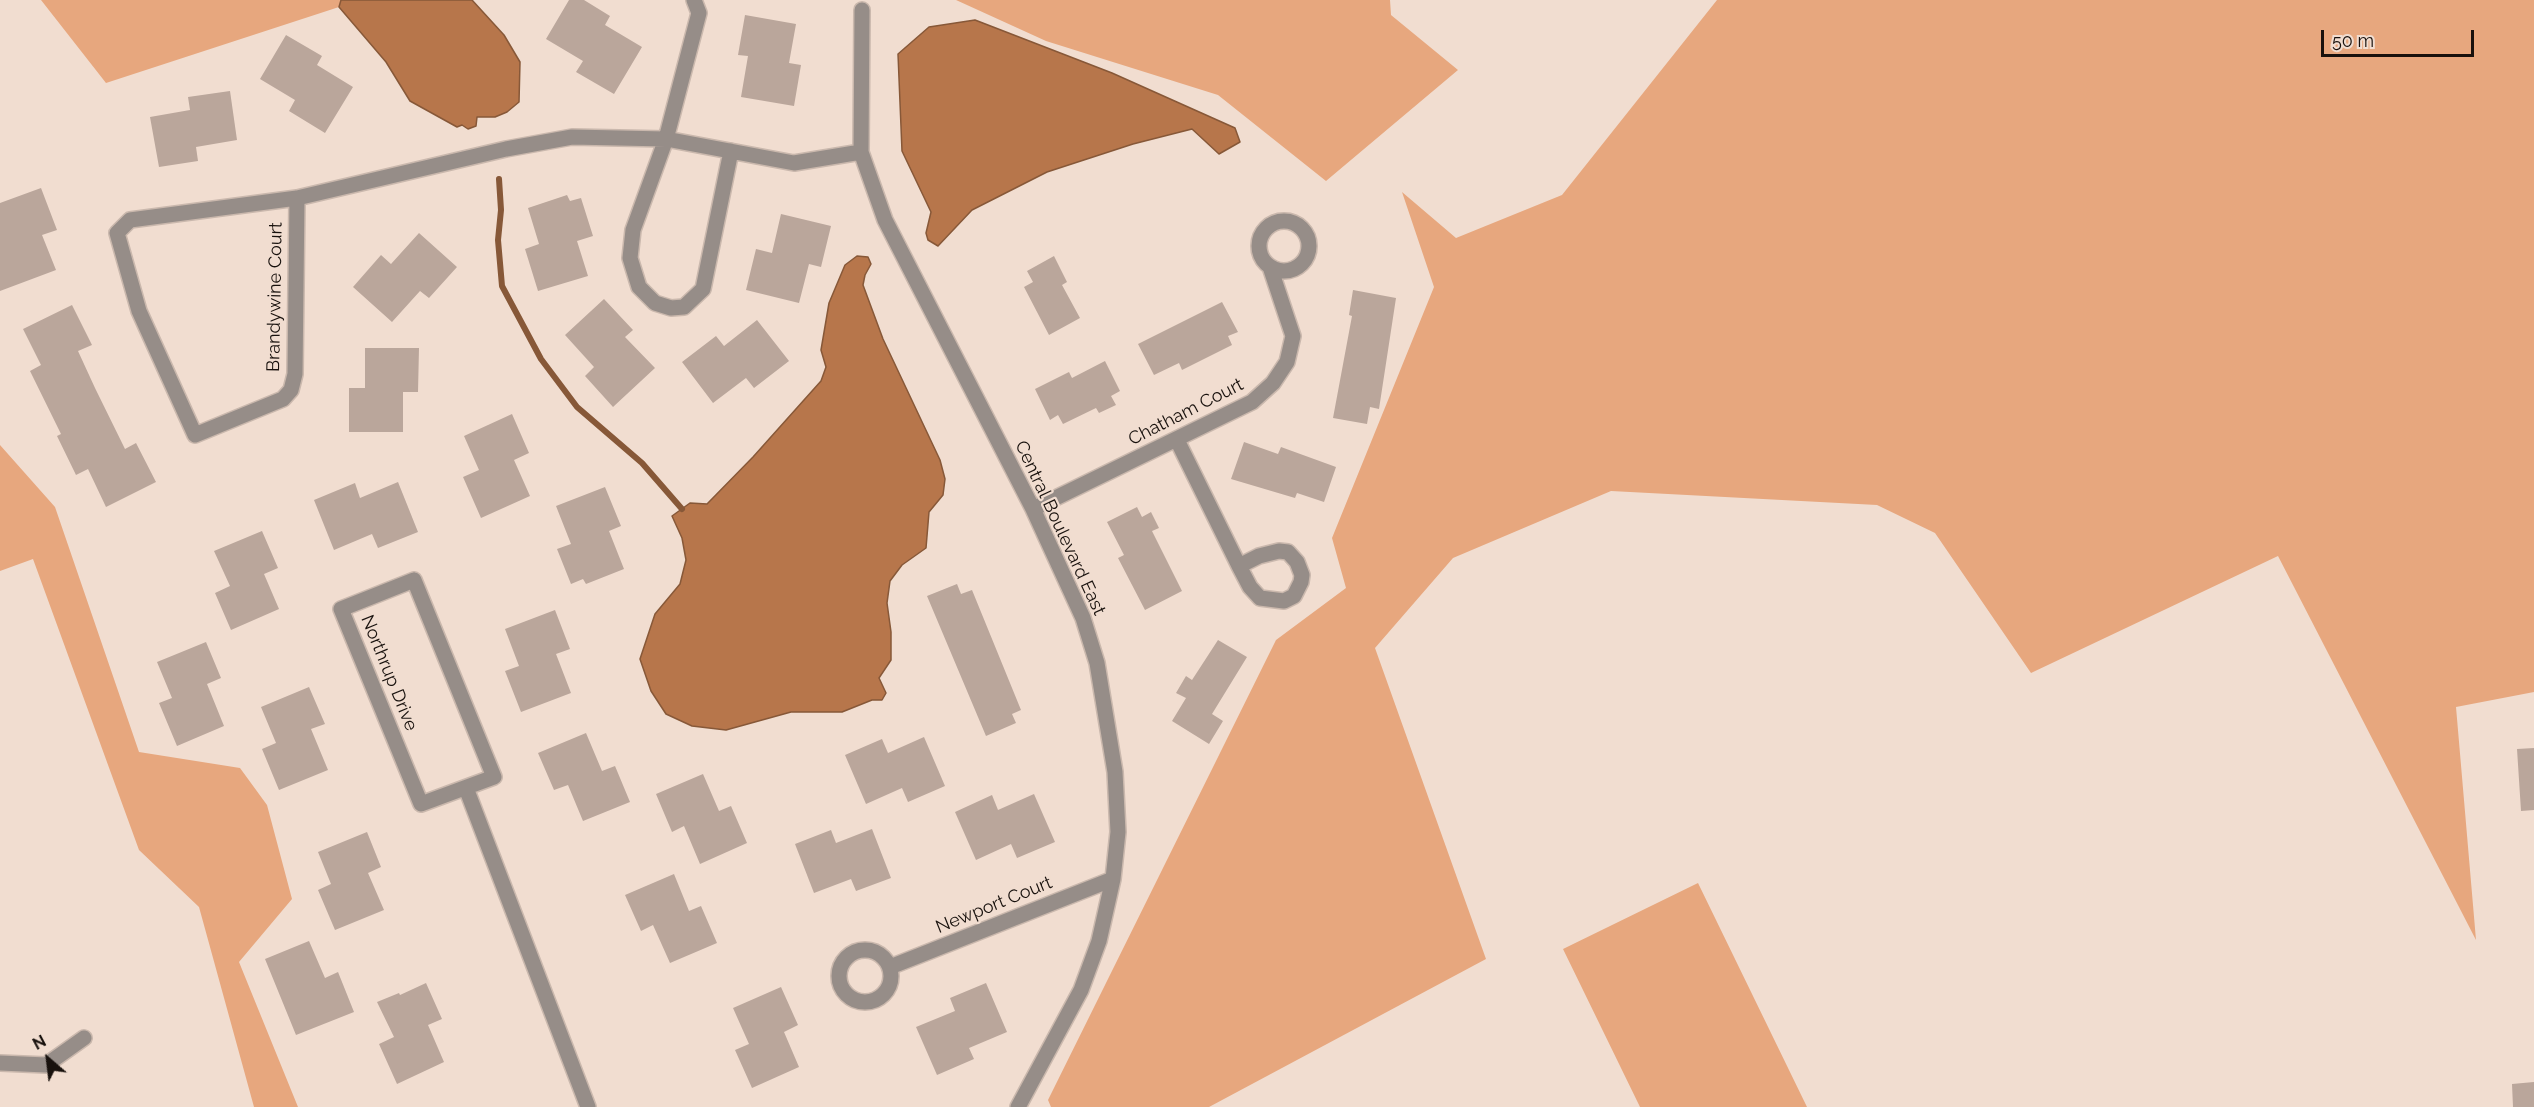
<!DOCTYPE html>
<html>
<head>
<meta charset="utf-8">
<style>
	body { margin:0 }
	#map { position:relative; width:2534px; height:1107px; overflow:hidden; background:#f1ddd0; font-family:Raleway,sans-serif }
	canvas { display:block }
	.north { position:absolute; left:18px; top:1029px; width:60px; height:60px; -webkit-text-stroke:4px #f1ddd0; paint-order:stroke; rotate:332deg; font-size:16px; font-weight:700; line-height:24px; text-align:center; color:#18110d }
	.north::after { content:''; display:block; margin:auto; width:21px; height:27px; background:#18110d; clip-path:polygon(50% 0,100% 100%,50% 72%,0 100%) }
	.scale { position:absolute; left:2321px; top:30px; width:153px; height:27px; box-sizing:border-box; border:3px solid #18110d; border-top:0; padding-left:8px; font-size:18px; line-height:21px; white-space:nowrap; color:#18110d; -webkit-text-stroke:4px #f1ddd0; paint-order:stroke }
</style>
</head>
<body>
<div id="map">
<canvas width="2534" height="1107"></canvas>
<div class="north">N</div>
<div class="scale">50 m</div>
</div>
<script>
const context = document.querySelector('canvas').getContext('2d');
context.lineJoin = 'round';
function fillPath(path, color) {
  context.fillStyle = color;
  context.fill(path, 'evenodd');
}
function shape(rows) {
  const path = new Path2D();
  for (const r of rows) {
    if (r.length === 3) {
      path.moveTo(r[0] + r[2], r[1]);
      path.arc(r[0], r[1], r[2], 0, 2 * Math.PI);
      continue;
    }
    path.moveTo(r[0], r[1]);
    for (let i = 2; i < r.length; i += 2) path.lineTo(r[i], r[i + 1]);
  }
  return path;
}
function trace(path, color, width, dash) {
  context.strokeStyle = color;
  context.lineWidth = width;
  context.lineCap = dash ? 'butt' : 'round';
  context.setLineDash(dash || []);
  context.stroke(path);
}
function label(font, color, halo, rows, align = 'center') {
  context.font = font + ' Raleway,sans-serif';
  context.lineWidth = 4.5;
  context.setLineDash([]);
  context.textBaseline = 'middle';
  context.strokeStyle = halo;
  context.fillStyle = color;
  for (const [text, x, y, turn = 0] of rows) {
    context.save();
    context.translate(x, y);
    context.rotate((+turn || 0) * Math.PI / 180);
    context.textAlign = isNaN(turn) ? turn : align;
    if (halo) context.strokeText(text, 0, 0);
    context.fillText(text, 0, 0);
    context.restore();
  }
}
fillPath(shape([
	[41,0,341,0,339,7,106,83],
	[956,0,1390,0,1391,15,1458,70,1326,181,1218,95,1046,41],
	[1717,0,2534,0,2534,692,2456,707,2476,940,2278,556,2031,673,1935,533,1877,505,1611,491,1453,558,1375,648,1486,959,1209,1107,1051,1107,1048,1100,1276,640,1346,588,1332,538,1434,287,1402,192,1456,238,1562,195],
	[0,445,55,507,139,752,240,768,267,805,292,899,239,962,298,1107,254,1107,199,907,139,850,33,559,0,571],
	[1698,883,1807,1107,1640,1107,1563,949]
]), '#e7a77e');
const water = shape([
	[341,0,472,0,504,35,520,62,519,102,507,112,495,117,477,117,476,126,468,129,462,125,457,127,410,101,386,62,339,7,341,0],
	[975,20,1112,73,1235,128,1240,142,1219,154,1192,129,1133,144,1047,172,972,210,938,246,928,240,926,233,931,212,902,151,898,54,929,27,975,20],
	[857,256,868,257,871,264,865,275,863,285,883,339,940,460,945,479,943,495,929,512,926,548,902,565,890,581,887,603,891,632,891,660,879,678,886,693,882,700,872,700,842,712,791,712,726,730,692,726,666,714,651,691,640,659,655,614,680,584,686,560,682,538,672,516,690,503,707,504,753,457,821,381,826,367,821,350,829,303,845,265,857,256]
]);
fillPath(water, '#b7764b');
trace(water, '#875838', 1.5);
trace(shape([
	[499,179,501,210,498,240,502,286,541,359,577,407,642,463,682,509]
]), '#875838', 6);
fillPath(shape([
	[569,0,584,0,610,16,605,25,642,47,614,94,576,72,583,61,546,39],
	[745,15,796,24,789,63,801,65,794,106,741,97,748,56,738,55],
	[286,35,322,56,317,65,353,87,325,133,289,111,295,100,260,79],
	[230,91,237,140,196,147,198,161,159,167,150,117,190,110,188,97],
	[41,188,57,230,42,235,56,270,0,291,0,203],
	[567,195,570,201,581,198,593,236,577,241,588,276,538,291,525,249,539,244,528,208],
	[781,214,831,226,821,267,809,264,799,303,746,290,756,249,772,253],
	[419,233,457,267,429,298,420,291,392,322,353,287,381,255,391,264],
	[1054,256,1067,282,1062,285,1080,318,1049,335,1024,287,1033,282,1027,271],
	[1353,290,1396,298,1379,409,1370,407,1367,424,1333,418,1352,316,1349,315],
	[604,299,633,330,625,337,655,368,613,407,585,376,594,367,565,335],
	[1222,302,1238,332,1228,336,1232,345,1182,370,1179,363,1154,375,1138,344],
	[72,305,92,345,78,351,95,388,125,449,136,443,156,482,106,507,88,469,76,475,57,436,61,434,30,371,41,365,23,329],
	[757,320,789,361,754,388,746,378,713,403,682,362,716,336,724,346],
	[365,348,419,348,418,392,403,392,403,432,349,432,349,388,365,388],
	[1105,361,1120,391,1111,396,1116,405,1099,413,1096,408,1063,424,1058,415,1050,420,1035,389,1069,372,1072,378],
	[512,414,529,453,514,460,530,496,481,518,463,477,479,470,464,436],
	[1244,442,1278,454,1281,447,1336,467,1324,502,1297,493,1295,498,1231,479],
	[398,482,418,532,378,548,372,534,334,550,314,500,355,483,360,498],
	[605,487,621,526,609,531,624,569,586,584,583,579,571,584,557,549,571,544,556,506],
	[1137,507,1142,517,1151,512,1159,528,1152,531,1182,591,1145,610,1118,558,1124,555,1107,522],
	[262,531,278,568,264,574,279,609,231,630,215,593,230,586,214,551],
	[957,584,961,594,972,590,1021,710,1012,714,1016,723,986,736,927,596],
	[555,610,570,649,556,654,571,693,521,712,505,671,519,666,505,629],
	[1218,640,1247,657,1212,714,1223,721,1209,744,1172,721,1186,698,1176,693,1186,676,1192,680],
	[206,642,221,678,207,684,224,726,177,746,159,703,172,698,157,662],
	[309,687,325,724,311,729,328,770,279,790,262,749,276,743,261,707],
	[586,733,602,771,615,766,630,802,583,821,568,785,554,790,538,753],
	[924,737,945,786,908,802,902,788,866,804,845,755,882,739,888,753],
	[2534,748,2534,810,2521,811,2517,749],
	[703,774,719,811,731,806,747,843,700,864,684,826,672,832,656,794],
	[1034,794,1055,842,1017,858,1011,844,976,860,955,812,992,795,998,810],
	[872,829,891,878,856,891,851,879,814,893,795,844,831,830,836,843],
	[367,832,381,867,368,873,384,910,335,930,318,890,331,884,318,852],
	[674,874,689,911,701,906,717,943,670,963,653,925,641,931,625,895],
	[309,941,325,978,338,972,354,1012,296,1035,265,959],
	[426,983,442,1019,428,1025,444,1062,397,1084,379,1044,394,1037,377,1002,399,993,400,995],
	[986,983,1007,1032,969,1048,974,1059,937,1075,916,1027,955,1011,950,998],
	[781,987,798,1025,784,1032,799,1067,752,1088,735,1050,749,1044,733,1008],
	[2534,1082,2534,1107,2513,1107,2512,1084]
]), '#baa69b');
const minor = shape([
	[694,0,699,13,666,139,633,230,630,258,639,287,655,303,671,308,684,307,703,289,731,151],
	[862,10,861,152,885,220,1033,509,1083,618,1097,663,1115,772,1118,832,1113,879,1099,941,1081,990,1018,1107],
	[297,198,295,374,291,390,283,399,195,435,139,311,117,233,130,220,297,198,506,149,572,137,666,139,794,163,861,152],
	[1284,246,25],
	[1177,440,1239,566,1250,587,1260,598,1284,601,1294,596,1301,582,1302,575,1297,562,1288,552,1279,551,1259,556,1239,566],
	[1033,509,1252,402,1273,383,1287,362,1293,336,1270,267],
	[414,580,494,777,421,804,341,609,414,580],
	[466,788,588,1107],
	[865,976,26],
	[890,967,1113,879],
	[0,1063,46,1065,84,1038]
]);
trace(minor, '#cab8ad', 18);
trace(minor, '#968d88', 15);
label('18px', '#18110d', '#f1ddd0', [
	["Brandywine Court",275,297,-89],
	["Chatham Court",1186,412,-27],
	["Central Boulevard East",1060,528,65],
	["Northrup Drive",389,673,68],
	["Newport Court",994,905,-22]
]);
</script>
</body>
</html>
